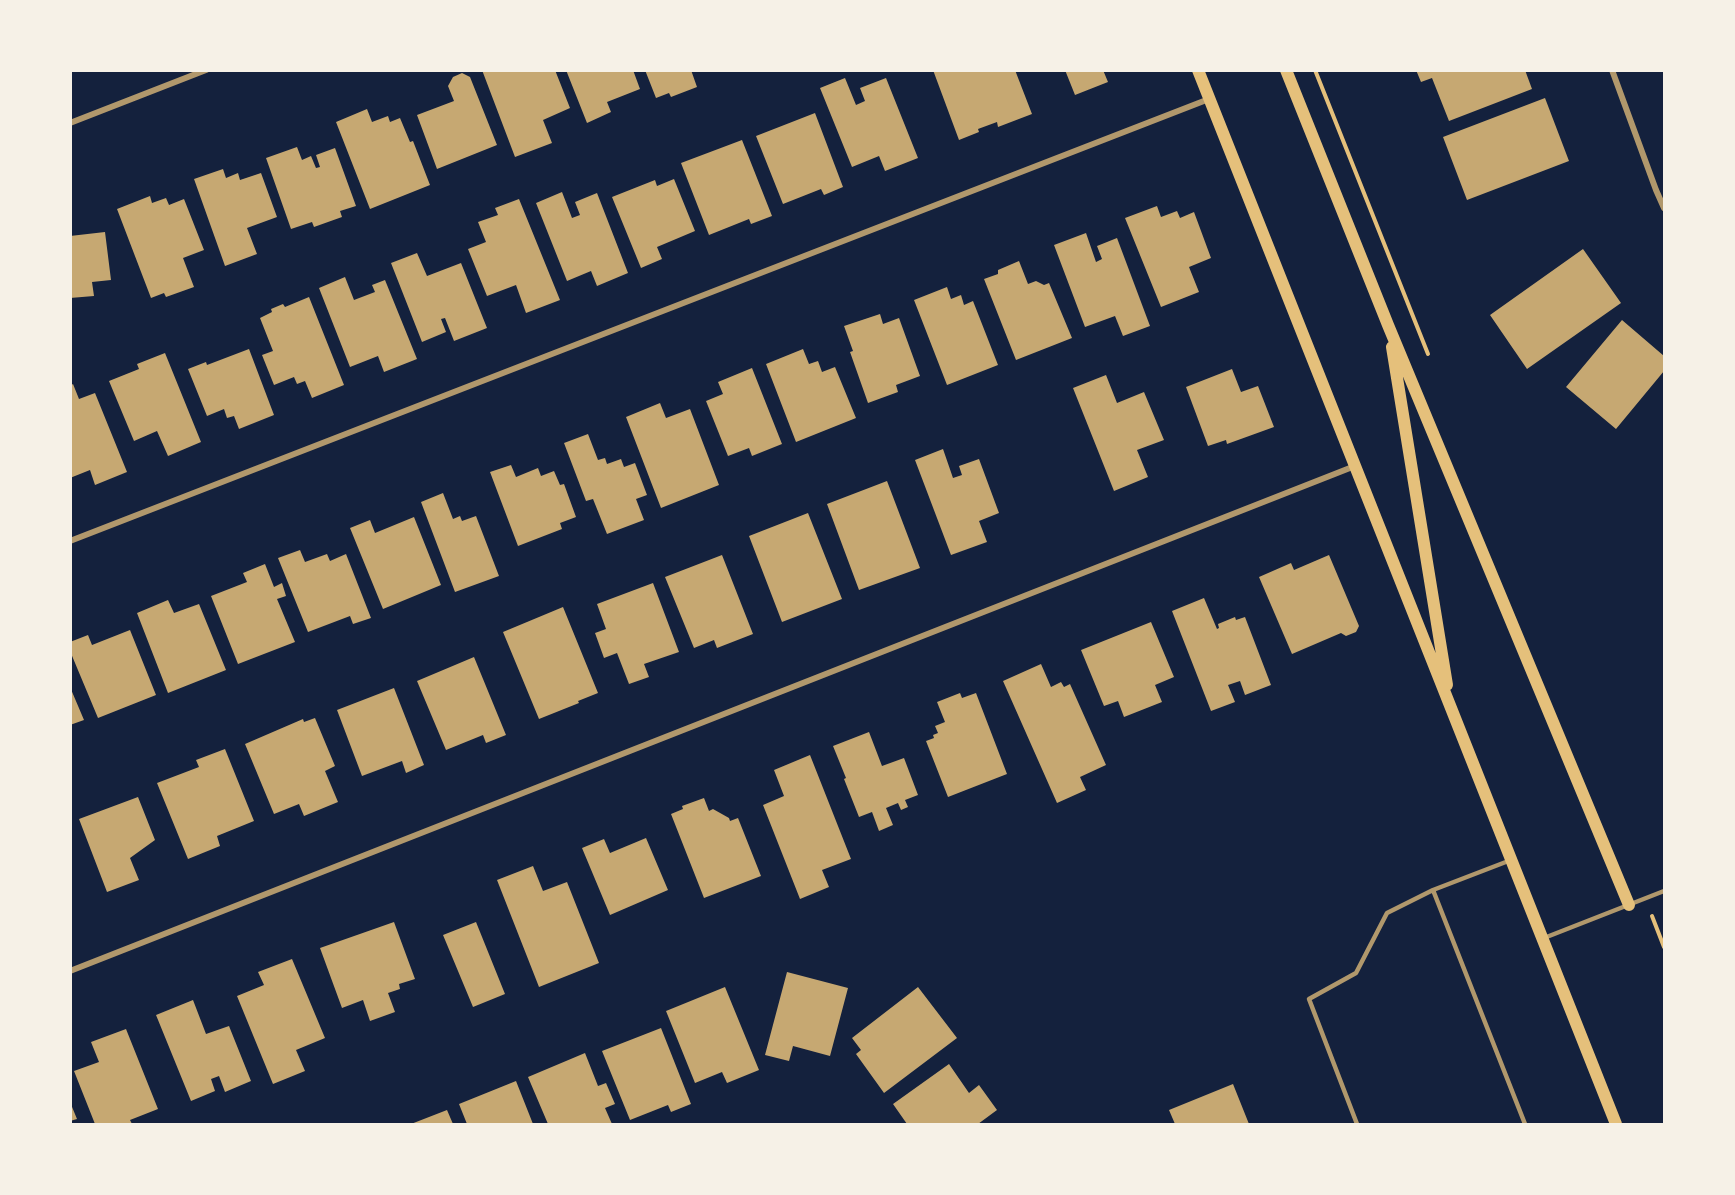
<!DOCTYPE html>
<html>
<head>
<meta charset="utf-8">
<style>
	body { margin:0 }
	#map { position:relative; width:1735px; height:1195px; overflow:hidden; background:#14213d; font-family:Roboto,sans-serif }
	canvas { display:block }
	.frame { position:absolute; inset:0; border:72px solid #f6f1e7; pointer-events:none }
</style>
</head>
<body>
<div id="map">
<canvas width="1735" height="1195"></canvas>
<div class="frame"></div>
</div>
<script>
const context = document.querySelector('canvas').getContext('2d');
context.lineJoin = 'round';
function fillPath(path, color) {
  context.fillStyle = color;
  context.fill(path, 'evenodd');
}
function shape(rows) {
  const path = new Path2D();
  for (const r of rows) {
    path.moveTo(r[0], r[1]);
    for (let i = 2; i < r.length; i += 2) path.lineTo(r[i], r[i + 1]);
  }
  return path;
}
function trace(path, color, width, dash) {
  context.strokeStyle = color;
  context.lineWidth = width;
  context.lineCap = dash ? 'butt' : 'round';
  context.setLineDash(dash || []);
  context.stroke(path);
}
fillPath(shape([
	[482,70,555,70,570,108,543,120,552,143,515,157],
	[566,70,633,70,640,89,607,102,611,112,587,123],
	[645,70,691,70,697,87,671,97,669,93,656,98],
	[933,70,1015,70,1032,114,998,127,997,122,978,129,979,132,959,140],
	[1065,70,1103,70,1108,82,1075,95],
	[1416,70,1525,70,1532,89,1449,121,1432,78,1421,82],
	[462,73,470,77,497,145,437,169,417,115,454,101,448,86,453,77],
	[845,78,856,105,865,101,860,88,886,78,918,158,885,171,879,156,852,167,820,88],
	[1545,98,1569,161,1467,200,1443,137],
	[367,109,372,122,388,116,390,122,400,118,410,142,413,141,430,185,370,209,336,122],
	[815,113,843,187,824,195,821,189,783,204,756,136],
	[742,140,772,216,751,224,749,219,709,235,681,163],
	[297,147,302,160,311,156,316,168,320,167,316,155,335,148,356,206,340,211,342,217,314,227,312,222,291,229,266,158],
	[223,169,226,178,238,173,240,180,261,173,277,217,247,228,257,254,225,266,194,179],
	[674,179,695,231,657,247,662,259,641,268,612,197,655,180,657,186],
	[562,192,572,218,580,215,575,202,597,193,628,273,597,286,591,271,567,281,536,203],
	[150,196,152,203,166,198,169,205,184,199,204,250,183,258,194,287,166,297,164,293,151,298,117,209],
	[519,199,560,300,526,313,516,285,487,296,468,249,486,242,478,222,498,215,495,208],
	[1157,206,1161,217,1177,211,1180,218,1194,212,1211,258,1189,267,1199,292,1161,307,1125,218],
	[105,232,111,280,92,282,94,296,70,298,70,236],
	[1086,233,1096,262,1102,259,1097,246,1117,238,1150,326,1123,336,1115,316,1085,327,1054,245],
	[1583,249,1621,303,1527,369,1490,315],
	[417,253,427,276,461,263,487,328,454,341,445,318,441,319,446,332,422,342,391,263],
	[1019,261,1028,284,1036,281,1044,285,1049,283,1072,338,1016,360,984,279,998,274,998,270],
	[345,277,354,300,375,292,372,285,385,280,417,359,384,372,378,356,350,367,319,288],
	[947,287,951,299,961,295,964,305,973,301,998,365,947,385,914,300],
	[309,297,344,385,312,398,305,381,297,384,294,377,274,385,262,355,273,351,260,318,272,312,271,309,283,304,285,307],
	[880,314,883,324,899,318,920,376,896,385,898,392,868,403,850,352,853,351,844,326],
	[1622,320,1664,356,1664,371,1616,429,1566,387],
	[249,349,274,415,239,429,234,416,227,418,224,409,207,416,188,369,206,362,207,365],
	[803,349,809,364,818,361,822,372,835,367,856,418,796,442,766,364],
	[165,353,201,442,168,456,157,431,134,441,109,381,139,369,137,364],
	[752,368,782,444,752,456,749,448,728,456,706,401,723,394,718,382],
	[1232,369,1241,392,1258,386,1274,427,1227,444,1226,440,1208,446,1186,387],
	[1106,375,1117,403,1144,392,1164,440,1137,450,1148,477,1114,491,1073,388],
	[73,384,79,399,95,393,127,472,95,485,90,470,70,478,70,386],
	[660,403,666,418,690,409,719,485,661,508,626,417],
	[588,434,598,460,605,458,607,464,621,459,624,467,635,463,647,495,636,499,644,520,607,534,593,499,586,501,564,443],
	[943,449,953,478,962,475,959,466,979,459,999,513,979,521,987,542,951,555,915,460],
	[511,465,516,477,538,468,541,476,554,471,560,485,564,484,576,517,560,523,562,529,518,546,490,472],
	[887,481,920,568,859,590,827,504],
	[443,493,453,519,460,516,462,521,476,516,499,576,455,592,421,502],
	[808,513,842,599,782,622,749,536],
	[414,517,441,585,383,609,350,528,370,520,375,533],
	[300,550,305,562,327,554,330,561,346,554,371,618,353,624,350,616,308,632,278,558],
	[722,555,753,634,717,648,714,640,694,648,665,577],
	[1329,555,1359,626,1356,632,1346,636,1341,633,1292,654,1259,577,1291,563,1294,570],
	[265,564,274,587,282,583,286,596,277,599,295,642,238,664,211,596,247,582,243,573],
	[653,583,679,652,644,664,649,677,629,684,617,653,604,658,595,633,606,629,597,604],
	[1204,598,1217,629,1219,628,1218,624,1235,617,1236,620,1245,617,1271,685,1245,695,1240,681,1228,685,1235,702,1211,711,1172,611],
	[168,600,174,613,199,604,226,670,168,693,137,613],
	[563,607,598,693,578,701,579,703,539,719,503,632],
	[1151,622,1174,677,1155,685,1162,702,1124,717,1118,701,1104,706,1081,650],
	[130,630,156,695,98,718,70,651,70,642,88,635,92,645],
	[474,657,506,735,486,743,483,735,446,750,417,681],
	[1041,664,1051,687,1061,682,1064,687,1070,684,1106,765,1080,777,1086,790,1057,803,1003,681],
	[70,687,84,720,70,725],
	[394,688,424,765,406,773,402,761,362,776,337,710],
	[960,693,962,698,976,693,1007,774,948,797,926,741,934,738,933,735,938,733,935,726,945,722,937,702],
	[315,718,335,766,325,771,338,802,304,816,299,804,274,814,245,744,303,719,304,722],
	[869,732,882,766,904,758,918,795,905,800,908,807,901,810,898,803,886,808,893,825,879,831,872,812,859,817,844,779,846,778,833,746],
	[225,749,254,821,217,836,220,846,188,859,157,783,199,767,196,760],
	[810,755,851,859,822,870,829,887,800,899,763,805,784,796,774,770],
	[138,797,155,840,130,858,139,880,107,892,79,819],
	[704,798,709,811,713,809,729,818,730,821,738,818,761,876,704,898,671,814,683,809,682,806],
	[646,838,668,890,610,915,582,848,604,839,610,853],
	[533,866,543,891,567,882,599,963,539,987,497,880],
	[394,922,415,979,399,984,400,989,388,993,395,1012,370,1021,363,1000,342,1008,320,948],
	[476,922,505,994,473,1007,443,935],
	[292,959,325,1038,296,1050,305,1071,273,1084,237,996,264,985,258,972],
	[787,972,848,988,830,1056,793,1046,789,1061,765,1055],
	[725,987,759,1070,727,1083,722,1072,695,1083,666,1011],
	[918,987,957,1038,884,1093,856,1054,861,1050,852,1038],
	[193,1000,206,1034,229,1026,251,1081,225,1092,219,1076,211,1079,215,1091,191,1101,156,1015],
	[661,1028,691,1104,671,1112,668,1105,630,1120,602,1051],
	[126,1029,158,1109,130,1120,132,1124,95,1124,74,1071,99,1062,91,1042],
	[585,1053,598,1086,606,1083,615,1104,605,1108,612,1124,548,1124,528,1077],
	[949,1064,969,1093,979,1085,997,1110,978,1124,907,1124,893,1104],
	[516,1081,533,1124,467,1124,459,1104],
	[1233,1084,1249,1124,1175,1124,1169,1110],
	[70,1102,77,1119,70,1121],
	[447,1110,453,1124,411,1124]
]), '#c6a872');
trace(shape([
	[1315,70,1428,354],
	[1652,916,1664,947]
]), '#e5c07b', 4);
trace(shape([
	[1433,890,1525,1124],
	[1544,938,1664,891],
	[1357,1124,1309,999,1356,973,1387,913,1433,890,1511,860]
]), '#b1986c', 4.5);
trace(shape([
	[1612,70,1656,190,1664,208],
	[70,123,206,70],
	[70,541,1209,99],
	[70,971,1355,466]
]), '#b1986c', 6);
trace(shape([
	[1198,70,1616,1124],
	[1286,70,1388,325,1629,905],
	[1392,347,1447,685]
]), '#e5c07b', 12);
</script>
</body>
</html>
